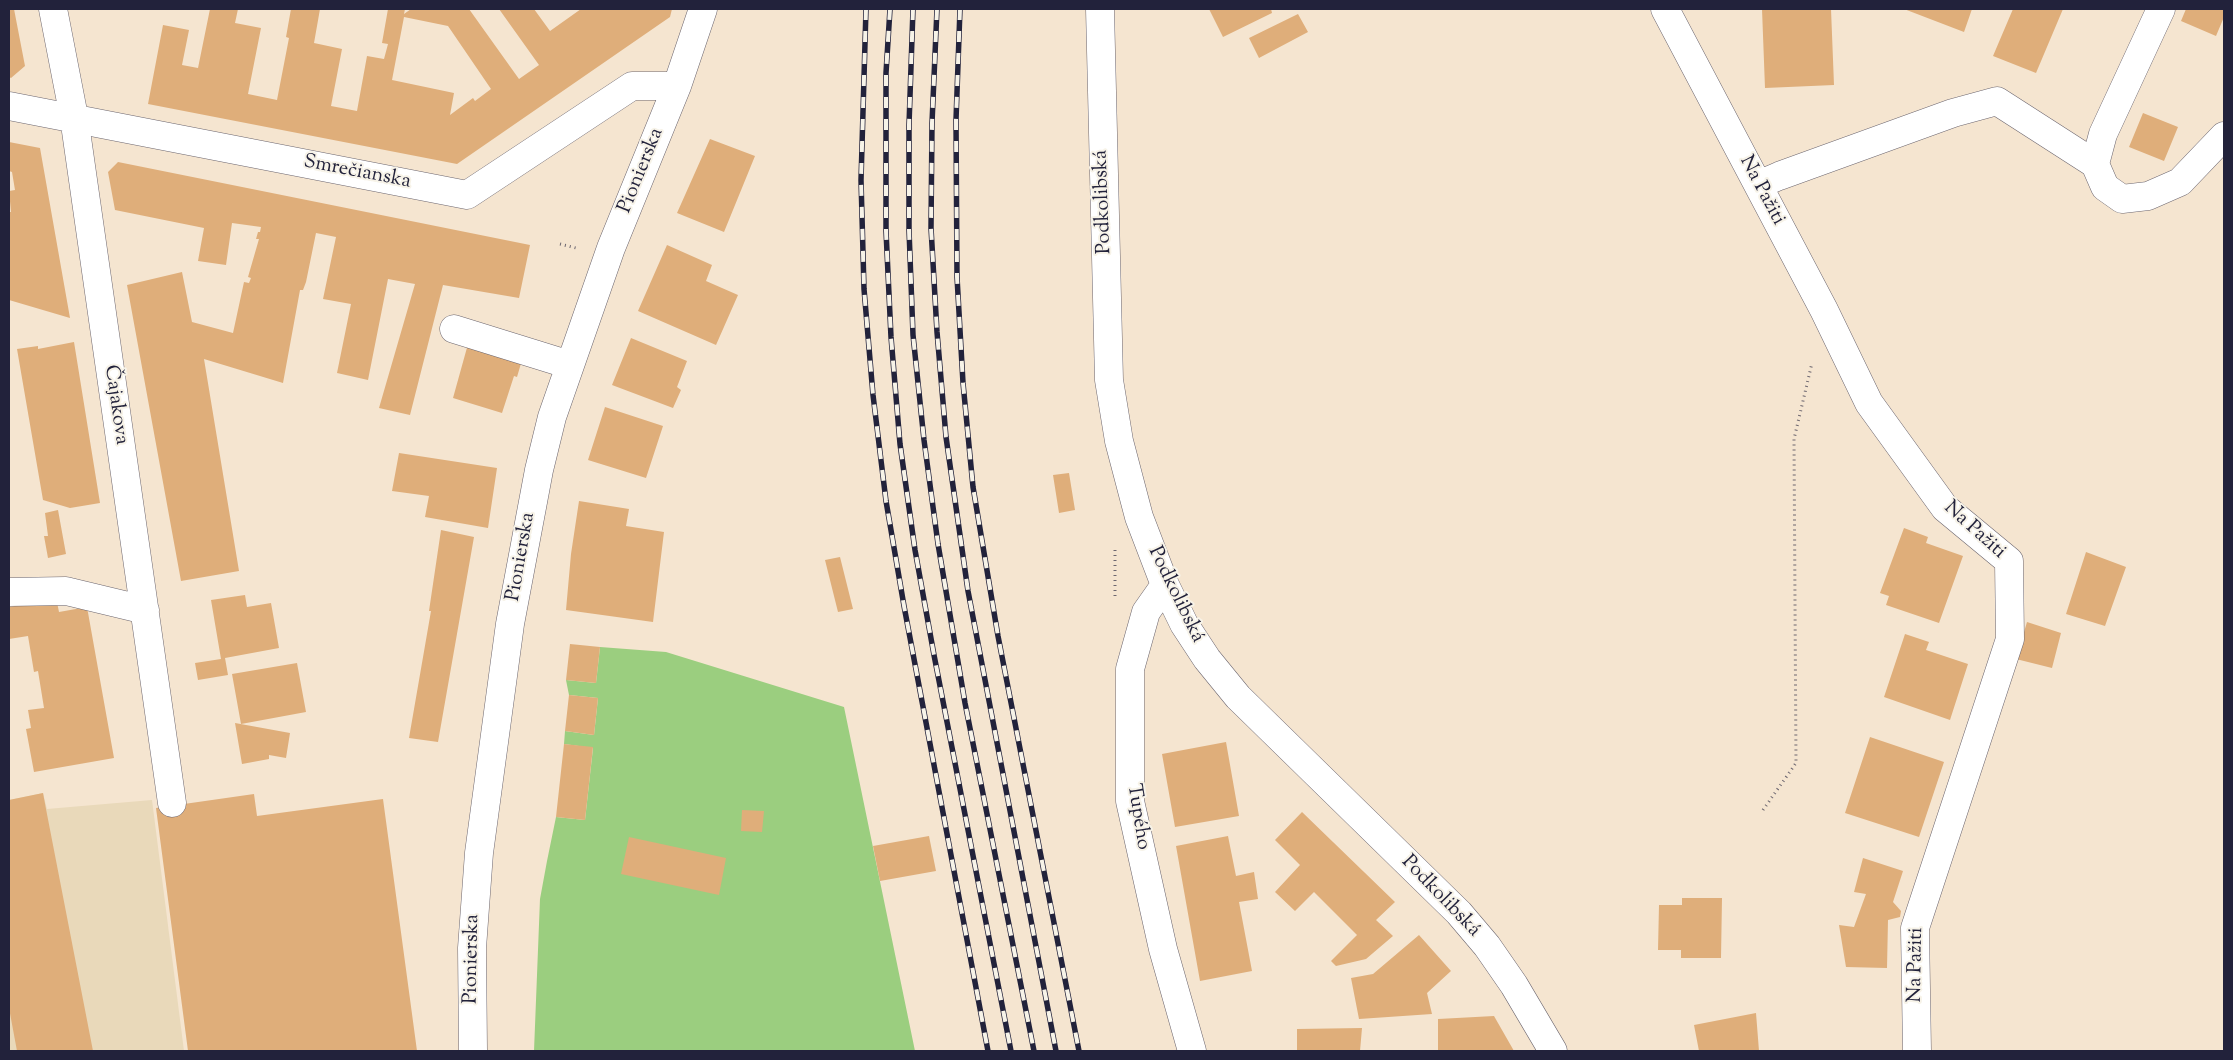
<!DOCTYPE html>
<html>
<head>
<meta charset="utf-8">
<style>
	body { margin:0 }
	#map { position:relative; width:2233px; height:1060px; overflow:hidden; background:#f5e5d0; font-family:"Sorts Mill Goudy",serif }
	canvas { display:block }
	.frame { position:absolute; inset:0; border:10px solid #22223b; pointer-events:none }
</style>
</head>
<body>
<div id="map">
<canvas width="2233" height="1060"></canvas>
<div class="frame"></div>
</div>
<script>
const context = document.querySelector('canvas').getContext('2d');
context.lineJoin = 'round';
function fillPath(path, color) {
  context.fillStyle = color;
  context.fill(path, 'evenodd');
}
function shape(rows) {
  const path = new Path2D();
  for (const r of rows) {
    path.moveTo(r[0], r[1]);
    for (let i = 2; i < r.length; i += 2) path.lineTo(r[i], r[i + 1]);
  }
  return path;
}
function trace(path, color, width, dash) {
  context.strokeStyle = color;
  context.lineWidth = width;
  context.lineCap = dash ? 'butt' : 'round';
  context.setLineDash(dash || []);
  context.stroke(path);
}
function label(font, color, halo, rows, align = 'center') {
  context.font = font + ' "Sorts Mill Goudy",serif';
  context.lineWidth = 4;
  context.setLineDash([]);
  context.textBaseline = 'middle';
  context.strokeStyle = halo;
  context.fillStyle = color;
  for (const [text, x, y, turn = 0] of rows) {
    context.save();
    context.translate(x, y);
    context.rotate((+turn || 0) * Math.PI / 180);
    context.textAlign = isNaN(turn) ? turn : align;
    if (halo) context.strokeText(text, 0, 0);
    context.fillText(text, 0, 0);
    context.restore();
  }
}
fillPath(shape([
	[43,793,47,809,152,800,184,1051,9,1051,9,800]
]), '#e9d9ba');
fillPath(shape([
	[600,647,666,652,844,707,915,1051,534,1051,540,899,547,861,556,817,585,820,593,748,564,744,565,731,594,735,598,698,569,695,566,680,596,683]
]), '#9bce7f');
fillPath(shape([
	[9,9,14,9,25,66,11,78,9,77],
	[210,9,238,9,235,23,261,28,248,94,277,100,289,38,286,37,291,9,320,9,314,43,342,49,331,106,357,111,367,56,384,59,388,44,382,43,388,9,405,9,404,14,411,9,469,9,519,79,539,65,499,9,534,9,550,31,581,9,672,9,670,17,457,164,148,104,163,25,189,30,182,65,198,68],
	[404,17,448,26,491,89,475,101,473,98,450,115,454,93,392,80],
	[1209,9,1271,9,1272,13,1223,37],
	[1762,9,1831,9,1834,85,1765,88],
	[1904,9,1972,9,1964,32],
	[2013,9,2063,9,2036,73,1993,56],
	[2186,9,2224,9,2224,17,2216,36,2181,21],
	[1298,14,1308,32,1259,58,1249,38],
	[2143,113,2178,127,2164,161,2129,147],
	[710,139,755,156,724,232,677,213],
	[9,142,40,148,70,318,9,300,9,212,11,212,9,191,15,190,12,172,9,171],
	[118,162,530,245,519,298,443,285,410,415,379,408,415,284,388,279,368,380,337,373,351,304,323,299,336,237,316,233,306,282,303,290,300,290,283,383,204,359,239,571,181,581,127,285,182,272,192,322,233,333,244,282,249,283,251,278,248,277,259,239,256,239,258,232,260,232,261,227,232,223,226,265,198,261,204,228,115,210,108,172],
	[667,245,712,265,706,281,738,295,716,345,638,311],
	[631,338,687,361,677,387,681,390,673,408,612,385],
	[74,342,100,503,70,508,43,500,17,349,38,346,38,349],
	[468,344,522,360,517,377,514,376,502,413,453,398],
	[605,407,663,426,646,478,588,460],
	[399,453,497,468,488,528,425,517,429,496,392,491],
	[1069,473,1075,510,1059,513,1053,475],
	[579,501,629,509,626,526,664,532,653,622,566,610,571,554],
	[58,510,66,554,48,558,44,536,48,536,45,513],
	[1904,528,1928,537,1926,543,1963,556,1939,623,1886,605,1889,596,1880,593],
	[441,530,474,537,438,742,409,738,431,611,429,611],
	[2086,552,2126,567,2105,626,2066,614],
	[840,557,853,609,838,612,825,560],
	[245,595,247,607,271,603,279,648,225,658,228,675,198,680,195,663,221,659,211,600],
	[49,600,57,602,59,612,87,607,114,758,34,772,26,729,31,728,28,710,44,708,38,671,34,672,28,636,9,639,9,607],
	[2027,622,2061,633,2052,668,2016,659],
	[1905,634,1929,642,1926,650,1968,664,1950,720,1884,697],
	[570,644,600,647,596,683,566,680],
	[297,663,306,712,241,724,232,674],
	[569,695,598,698,594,735,565,731],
	[235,723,290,733,286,758,269,755,269,759,242,764],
	[1870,737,1944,762,1919,837,1845,813],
	[1226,742,1239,816,1175,827,1162,754],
	[564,744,593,747,585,820,556,817],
	[43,793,46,809,93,1051,17,1051,9,1008,9,800],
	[254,794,257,816,383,799,417,1051,188,1051,156,808],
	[742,810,764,811,762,832,741,831],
	[1302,812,1395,902,1376,920,1393,936,1366,959,1336,966,1331,961,1357,935,1314,892,1295,911,1275,892,1300,865,1275,840],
	[929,836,936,871,880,881,873,846],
	[1228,836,1236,876,1254,872,1258,899,1239,902,1252,971,1200,981,1176,846],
	[629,837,726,858,719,895,621,874],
	[1863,858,1903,871,1893,902,1901,911,1900,917,1888,920,1887,968,1846,967,1839,925,1854,927,1866,894,1854,892],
	[1682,898,1722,898,1721,958,1681,958,1681,950,1658,950,1659,905,1682,905],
	[1419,935,1451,971,1427,993,1432,1014,1359,1019,1351,978,1373,974],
	[1756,1013,1759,1051,1699,1051,1694,1025],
	[1494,1016,1514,1051,1438,1051,1438,1019],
	[1362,1028,1360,1051,1297,1051,1297,1029]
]), '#dfae7a');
const minor = shape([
	[53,9,74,117,172,803],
	[1100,9,1109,380,1119,441,1139,517,1165,585,1184,624,1207,659,1238,697,1459,913,1487,946,1514,985,1553,1051],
	[1665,9,1824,310,1869,403,1945,508,2009,561,2010,639,1915,928,1917,1051],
	[2161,9,2103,134,2095,164,2105,187,2122,199,2148,196,2180,182,2224,136],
	[9,106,467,195,632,86,677,86],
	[1758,185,1779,176,1953,113,1997,101,2095,164],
	[454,329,570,365],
	[1165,585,1146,612,1130,669,1130,801,1163,949,1192,1051],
	[9,592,66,591,145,610],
	[473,1051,472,948,479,853,510,624,539,470,552,417,611,248,677,86,703,9]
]);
trace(minor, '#6c666f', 29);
trace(shape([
	[560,244,576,248],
	[1115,550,1115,598],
	[1763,810,1796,763,1794,439,1812,363]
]), '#6c666f', 3, [1, 4]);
trace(minor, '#fff', 28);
const rail = shape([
	[866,9,861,180,864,289,873,395,886,501,904,606,988,1051],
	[890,9,886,73,886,231,891,337,900,444,915,550,934,655,1011,1051],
	[913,9,909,125,909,230,913,335,924,440,938,544,965,703,1034,1051],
	[937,9,932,123,931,228,937,332,946,437,968,591,1056,1051],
	[960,9,956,120,957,277,963,383,973,487,998,636,1079,1051]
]);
trace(rail, '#22223b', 5.5);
trace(rail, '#f7f3e8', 4, [11]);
label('20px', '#22223b', '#f7f3e8', [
	["Pionierska",642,171,-68],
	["Smrečianska",357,173,11],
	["Na Pažiti",1761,191,62],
	["Podkolibská",1104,202,-92],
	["Čajakova",115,405,82],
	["Na Pažiti",1974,531,42],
	["Pionierska",522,557,-80],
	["Podkolibská",1175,595,64],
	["Tupého",1137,817,81],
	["Podkolibská",1440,897,46],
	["Pionierska",473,959,-89],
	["Na Pažiti",1917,965,-89]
]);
</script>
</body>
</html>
